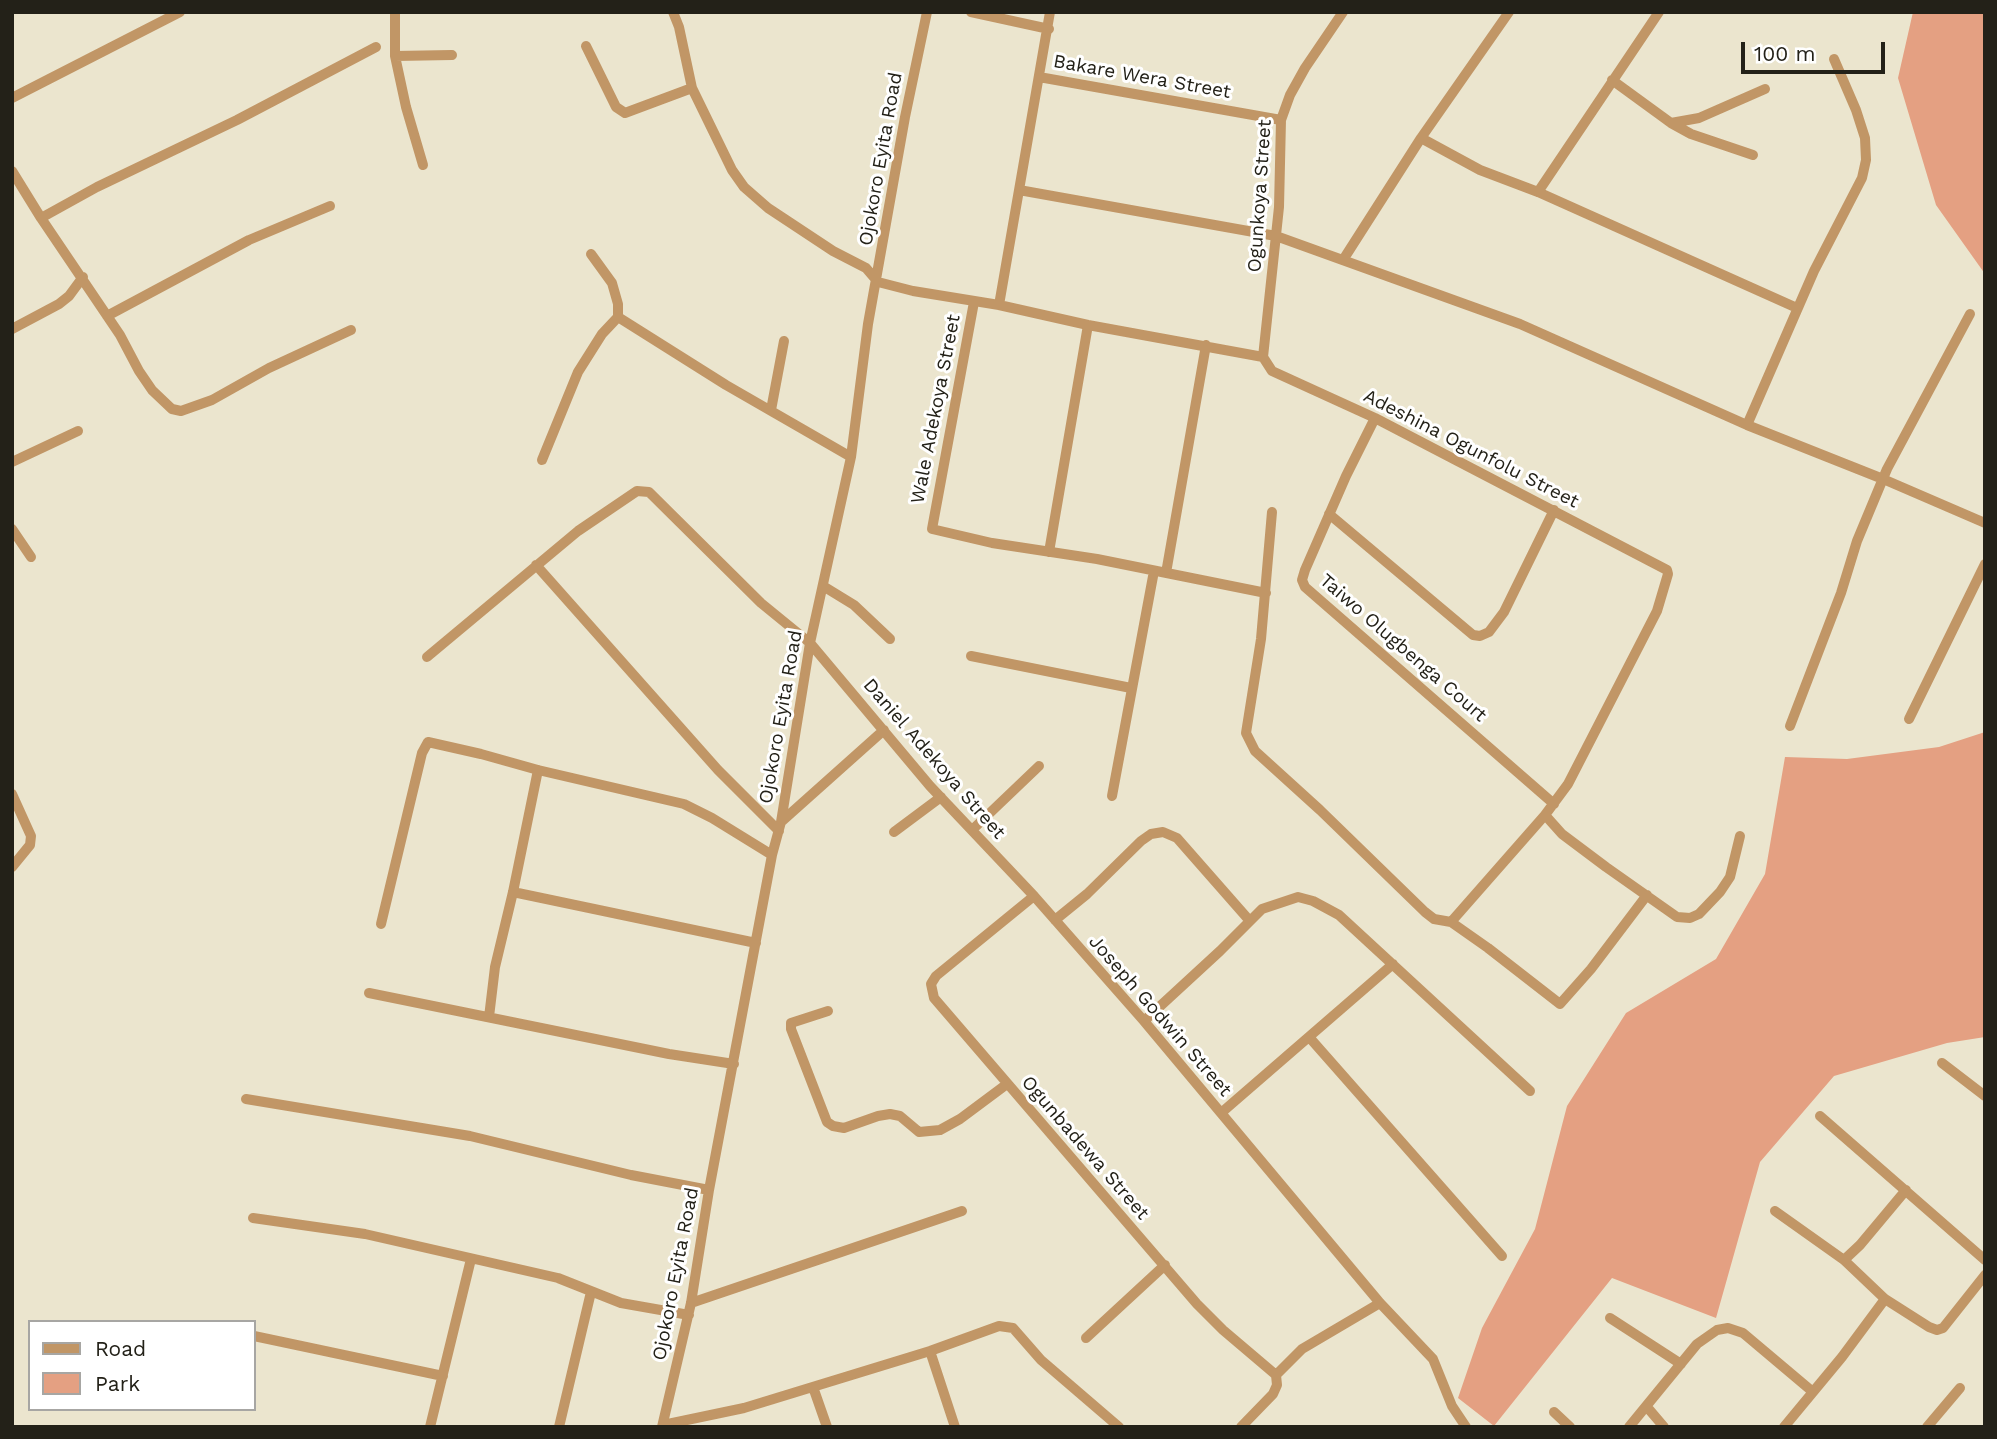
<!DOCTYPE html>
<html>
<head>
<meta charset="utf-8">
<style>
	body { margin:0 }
	#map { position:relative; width:1997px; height:1439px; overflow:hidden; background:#ebe5ce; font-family:"Work Sans",sans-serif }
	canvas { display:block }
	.frame { position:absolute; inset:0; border:14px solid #232118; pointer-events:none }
	.legend { position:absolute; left:28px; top:1320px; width:228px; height:91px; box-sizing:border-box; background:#fff; border:2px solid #a7a6a3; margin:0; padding:9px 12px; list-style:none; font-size:21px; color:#232118 }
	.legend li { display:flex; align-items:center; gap:14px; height:35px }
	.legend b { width:35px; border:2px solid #a7a6a3 }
	.scale { position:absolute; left:1741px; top:42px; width:144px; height:32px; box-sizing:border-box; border:4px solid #232118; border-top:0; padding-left:9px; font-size:21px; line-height:24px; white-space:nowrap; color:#232118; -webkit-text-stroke:5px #fff; paint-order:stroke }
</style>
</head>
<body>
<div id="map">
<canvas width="1997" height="1439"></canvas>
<div class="frame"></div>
<ul class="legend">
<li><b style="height:9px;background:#c19666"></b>Road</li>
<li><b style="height:19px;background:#e4a082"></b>Park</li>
</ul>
<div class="scale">100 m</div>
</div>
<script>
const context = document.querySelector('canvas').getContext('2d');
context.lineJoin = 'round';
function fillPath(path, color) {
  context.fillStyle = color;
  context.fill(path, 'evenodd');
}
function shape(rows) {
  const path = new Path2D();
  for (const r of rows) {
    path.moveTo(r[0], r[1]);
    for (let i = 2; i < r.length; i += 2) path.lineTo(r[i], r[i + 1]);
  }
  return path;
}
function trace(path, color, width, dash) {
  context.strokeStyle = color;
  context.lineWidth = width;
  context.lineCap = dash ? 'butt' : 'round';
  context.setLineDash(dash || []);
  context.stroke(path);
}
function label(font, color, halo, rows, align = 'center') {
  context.font = font + ' "Work Sans",sans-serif';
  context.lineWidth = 6;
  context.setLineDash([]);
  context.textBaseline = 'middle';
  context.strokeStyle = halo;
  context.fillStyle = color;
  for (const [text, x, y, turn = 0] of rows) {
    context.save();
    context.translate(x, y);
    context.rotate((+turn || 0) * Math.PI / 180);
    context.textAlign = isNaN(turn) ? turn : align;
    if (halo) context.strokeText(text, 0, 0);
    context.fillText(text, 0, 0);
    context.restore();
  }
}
fillPath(shape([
	[1913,12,1985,12,1985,274,1936,205,1898,78],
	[1985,732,1985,1037,1947,1043,1834,1076,1760,1162,1716,1318,1612,1278,1494,1426,1458,1398,1482,1328,1535,1229,1567,1106,1626,1013,1716,959,1765,874,1785,757,1847,759,1939,747]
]), '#e4a082');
trace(shape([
	[395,12,395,56,406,107,423,165],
	[673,12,679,27,692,88,732,170,744,187,768,208,833,251,866,268,878,282],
	[971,12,1049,29],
	[586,46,616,107,625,113,692,88],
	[395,56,452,55],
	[1039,77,1281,120],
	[1612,80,1671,123,1691,134,1753,155],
	[12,98,180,12],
	[1671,123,1699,118,1765,89],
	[1421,138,1480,170,1538,192,1797,308],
	[12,171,41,218,120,335,139,371,152,390,172,409,181,411,212,400,269,368,351,330],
	[1019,190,1276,236,1520,324,1747,425,1883,479,1985,523],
	[1538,192,1659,12],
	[41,218,97,187,237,120,376,47],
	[1343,260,1421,138,1509,12],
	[878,282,913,291,999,305,1088,325,1263,357],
	[974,302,932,529,992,543,1097,559,1266,593],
	[999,305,1050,12],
	[107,316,249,240,330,206],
	[618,317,726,385,851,457],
	[12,329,59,304,69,296,83,277],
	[1263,357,1272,371,1375,418,1667,570,1668,574,1657,611,1568,784,1545,815,1451,922],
	[1263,357,1279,207,1281,120,1290,95,1305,68,1343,12],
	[771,410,784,341],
	[1375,418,1346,476,1305,570,1302,580,1305,587,1554,804],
	[1747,425,1814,271,1862,178,1866,160,1865,138,1856,110,1834,59],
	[542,460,578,372,602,334,618,317,618,304,612,283,591,254],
	[12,462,78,431],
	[1272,512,1261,639,1246,733,1255,751,1320,810,1425,912,1434,919,1451,922,1488,948,1560,1004,1591,969,1647,895],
	[1329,514,1473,635,1480,636,1489,632,1504,612,1554,510],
	[12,529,31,557],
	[1049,552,1088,325],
	[536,565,718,770,779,831],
	[1166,573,1206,345],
	[823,586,854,605,890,639],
	[971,656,1131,688],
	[427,657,578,531,637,491,649,492,761,603,810,643,930,786,1034,896,1144,1021,1380,1303,1433,1359,1452,1406,1466,1427],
	[1909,719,1985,564],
	[1790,726,1841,593,1857,541,1887,469,1970,314],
	[12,794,31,836,30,845,12,867],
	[1112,796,1154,571],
	[1545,815,1562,834,1606,867,1677,917,1690,918,1699,914,1720,892,1730,877,1740,836],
	[781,822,884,730],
	[972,830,1039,766],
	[894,832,941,797],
	[513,892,756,943],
	[1034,896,936,976,931,984,934,998,1197,1304,1223,1330,1276,1375,1277,1385,1273,1394,1241,1427],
	[1055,920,1087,894,1141,841,1151,834,1163,832,1177,838,1249,920],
	[381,924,422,753,428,742,481,754,538,770,684,804,712,818,772,855],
	[369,993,669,1054,734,1064],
	[828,1011,791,1023,791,1029,827,1122,833,1126,844,1128,878,1116,890,1114,900,1116,919,1132,940,1130,960,1119,1007,1084],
	[489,1017,495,967,513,892,538,770],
	[1144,1021,1220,951,1262,909,1298,897,1313,901,1339,915,1530,1091],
	[1309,1037,1502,1256],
	[1942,1063,1985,1096],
	[246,1099,470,1136,631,1175,709,1190],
	[1221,1113,1393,964],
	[1820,1116,1985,1260],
	[1775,1211,1844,1260,1885,1299,1929,1327,1937,1330,1943,1328,1985,1275],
	[253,1218,365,1234,558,1278,621,1303,689,1315],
	[1844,1260,1860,1245,1906,1190],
	[691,1303,962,1211],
	[1610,1318,1681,1364],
	[254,1336,443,1376],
	[1086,1338,1165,1265],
	[930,1351,955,1427],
	[1276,1375,1302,1349,1380,1303],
	[813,1387,827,1427],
	[1647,1407,1664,1427],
	[1554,1412,1570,1427],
	[663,1425,744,1408,930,1351,999,1326,1013,1328,1041,1360,1119,1427],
	[430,1427,471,1259],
	[559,1427,591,1292],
	[662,1427,691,1303,709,1190,772,855,781,822,810,643,851,457,868,324,905,117,927,12],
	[1629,1427,1697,1344,1717,1330,1728,1328,1743,1333,1813,1392],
	[1784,1427,1842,1357,1885,1299],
	[1927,1427,1960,1388]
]), '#c19666', 10);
label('19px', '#232118', '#fff', [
	["Bakare Wera Street",1142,77,10],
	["Ojokoro Eyita Road",881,159,-80],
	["Ogunkoya Street",1260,196,-86],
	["Wale Adekoya Street",936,409,-79],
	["Adeshina Ogunfolu Street",1471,449,27],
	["Taiwo Olugbenga Court",1403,648,41],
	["Ojokoro Eyita Road",781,717,-80],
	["Daniel Adekoya Street",934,759,49],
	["Joseph Godwin Street",1160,1016,49],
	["Ogunbadewa Street",1085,1148,49],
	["Ojokoro Eyita Road",676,1274,-79]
]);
</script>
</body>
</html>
